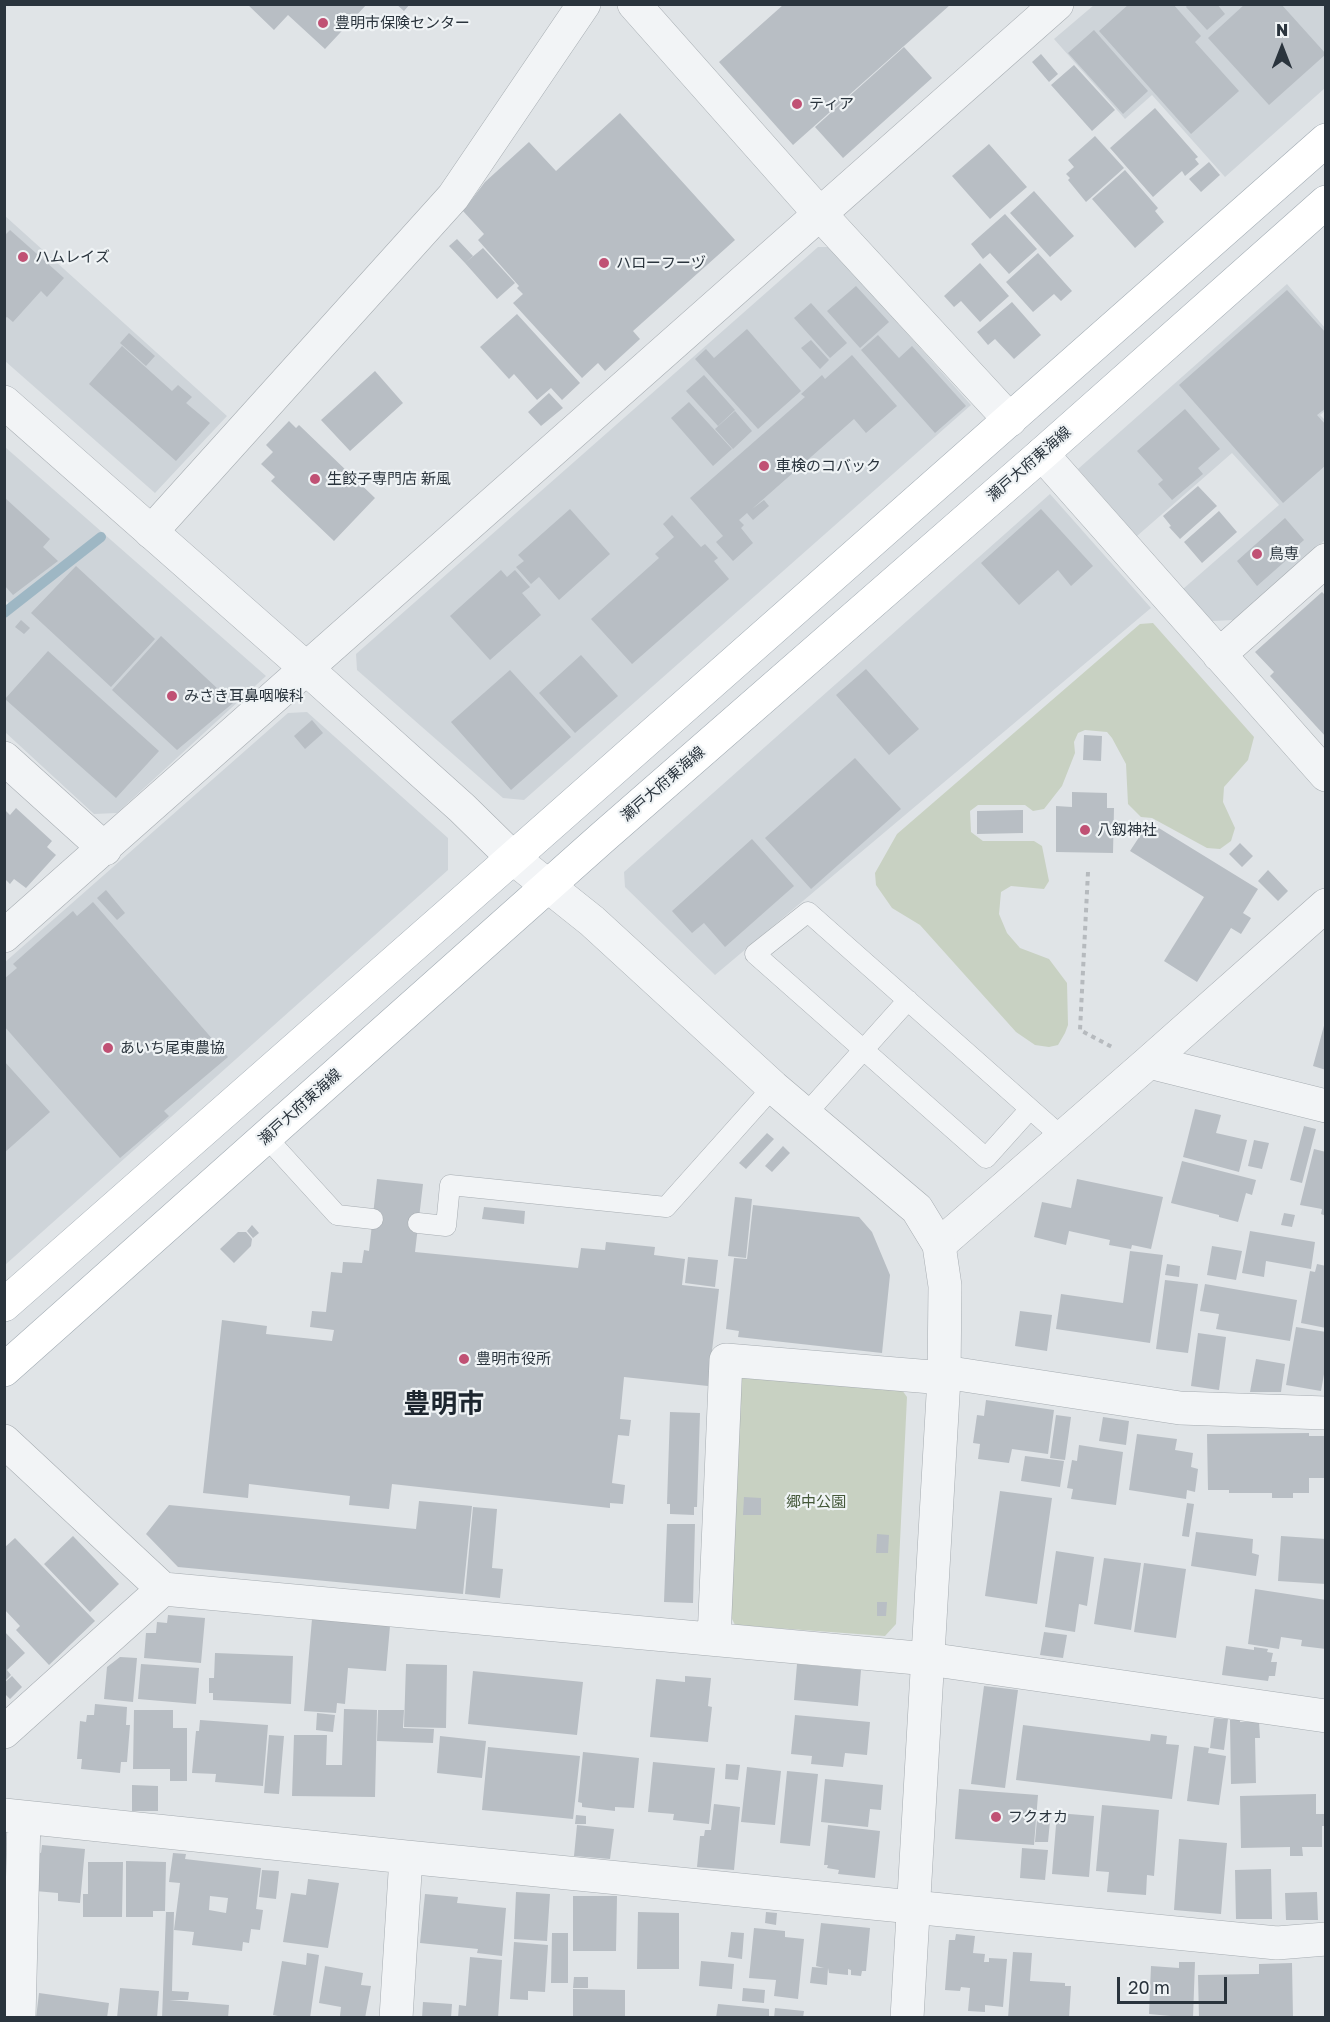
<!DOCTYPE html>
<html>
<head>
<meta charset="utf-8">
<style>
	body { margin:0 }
	#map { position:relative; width:1330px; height:2022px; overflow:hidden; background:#e0e4e7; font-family:"Golos Text",sans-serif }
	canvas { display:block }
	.frame { position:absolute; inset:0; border:6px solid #2a343d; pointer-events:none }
	.north { position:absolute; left:1252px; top:18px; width:60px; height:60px; -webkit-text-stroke:4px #eff3f5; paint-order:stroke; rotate:0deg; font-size:16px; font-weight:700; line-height:24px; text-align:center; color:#2a343d }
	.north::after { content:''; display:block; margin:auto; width:21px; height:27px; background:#2a343d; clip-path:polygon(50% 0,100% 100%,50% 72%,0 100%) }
	.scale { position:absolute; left:1117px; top:1977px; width:110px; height:27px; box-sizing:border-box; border:3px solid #2a343d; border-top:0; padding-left:8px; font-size:18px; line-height:21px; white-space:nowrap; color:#2a343d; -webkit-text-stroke:4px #eff3f5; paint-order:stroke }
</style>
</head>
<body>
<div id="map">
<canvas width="1330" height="2022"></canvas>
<div class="frame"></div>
<div class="north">N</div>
<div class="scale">20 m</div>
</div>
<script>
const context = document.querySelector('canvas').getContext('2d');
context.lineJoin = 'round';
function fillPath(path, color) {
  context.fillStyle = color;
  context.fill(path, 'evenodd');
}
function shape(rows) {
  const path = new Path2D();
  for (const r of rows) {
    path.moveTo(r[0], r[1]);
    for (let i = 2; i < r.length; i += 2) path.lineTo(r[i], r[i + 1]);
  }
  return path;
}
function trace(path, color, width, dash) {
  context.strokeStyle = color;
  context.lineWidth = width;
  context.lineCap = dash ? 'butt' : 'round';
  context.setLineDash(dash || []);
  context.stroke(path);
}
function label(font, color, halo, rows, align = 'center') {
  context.font = font + ' "Golos Text","Noto Sans JP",sans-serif';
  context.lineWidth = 4.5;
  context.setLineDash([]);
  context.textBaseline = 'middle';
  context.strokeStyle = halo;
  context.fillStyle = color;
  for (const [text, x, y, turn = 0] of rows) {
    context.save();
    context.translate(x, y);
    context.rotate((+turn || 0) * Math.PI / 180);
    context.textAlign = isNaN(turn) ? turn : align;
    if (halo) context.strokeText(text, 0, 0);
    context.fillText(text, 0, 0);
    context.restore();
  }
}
fillPath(shape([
	[1094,5,1325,5,1325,88,1225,177,1152,95,1125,119,1054,39],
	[4,215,227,416,155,493,5,361],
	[818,247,830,247,971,405,524,800,503,798,357,670,356,654],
	[1287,284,1325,328,1325,411,1320,415,1326,421,1325,540,1235,620,1211,621,1183,589,1279,505,1232,453,1137,536,1078,469],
	[5,447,266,676,117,813,94,814,5,732,5,615,14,608,5,600],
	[1050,494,1151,608,715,975,625,887,624,872],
	[307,712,448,838,448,870,5,1265,4,963,288,713]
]), '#ced4d9');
fillPath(shape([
	[1153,623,1254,737,1248,760,1224,787,1223,802,1235,828,1231,841,1220,849,1207,848,1152,818,1141,817,1128,804,1126,764,1112,738,1107,732,1085,730,1078,733,1074,742,1075,753,1062,786,1044,809,1033,811,1025,805,978,805,970,811,971,832,983,841,1034,841,1042,846,1049,881,1044,889,1011,886,1001,892,999,914,1007,933,1020,948,1049,959,1067,983,1068,1025,1065,1033,1058,1045,1049,1047,1035,1045,1016,1032,920,925,892,908,876,885,875,873,897,834,1140,624],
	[753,1374,897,1383,907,1397,896,1624,885,1636,735,1625,726,1607,736,1381]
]), '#c8d1c2');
trace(shape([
	[4,613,101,537]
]), '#9eb7c4', 10);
fillPath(shape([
	[247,4,367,4,325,49,288,15,274,30],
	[396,4,410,4,404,11],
	[1129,4,1173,4,1201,36,1195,42,1239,91,1191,134,1099,31],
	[1188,4,1217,4,1225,14,1207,30,1186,7],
	[1245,4,1281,4,1326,54,1269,105,1208,38],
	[783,5,950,5,793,145,719,62],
	[1094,30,1148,91,1123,114,1068,53],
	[904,47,932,78,843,158,815,127],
	[1041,54,1058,74,1049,82,1032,62],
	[1074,65,1115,110,1092,131,1051,85],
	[1155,108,1198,157,1195,159,1199,164,1185,176,1182,171,1153,197,1110,148],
	[620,113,735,240,633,331,640,339,605,371,598,363,582,378,513,303,523,294,517,288,519,286,478,240,484,234,463,211,485,182,529,142,556,171],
	[1095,136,1124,168,1086,202,1068,180,1070,178,1066,174,1074,167,1068,160],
	[989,144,1027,187,990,219,952,176],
	[1209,162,1220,175,1201,192,1189,179],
	[1125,170,1158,208,1155,211,1164,222,1135,248,1092,199],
	[1034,191,1074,236,1050,257,1010,213],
	[1005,214,1037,249,1009,274,990,253,983,259,971,244],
	[10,230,64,278,47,297,41,291,13,322,7,317,4,319,4,236],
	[457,239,473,256,465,263,449,246],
	[483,248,515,283,497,299,465,263],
	[1038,253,1072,291,1061,301,1054,294,1033,312,1006,282],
	[980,263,1009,296,980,322,961,301,954,307,944,296],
	[856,286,889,322,860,348,827,311],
	[1287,290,1326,333,1326,408,1317,415,1326,425,1326,465,1283,503,1179,385],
	[1012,302,1041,335,1014,359,995,339,988,345,977,332],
	[811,303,847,343,830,358,794,318],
	[517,314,580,383,562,400,551,388,537,400,514,374,509,379,480,347],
	[747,329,801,391,758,429,695,359,706,349,714,358],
	[129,333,155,356,146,366,120,343],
	[878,335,899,358,912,346,966,406,935,433,861,350],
	[811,340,829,360,820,369,801,348],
	[122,346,172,391,178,385,192,397,186,403,210,423,176,461,89,384],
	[852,355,897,406,866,433,854,419,752,509,764,500,769,506,753,520,747,513,739,520,744,525,741,528,753,543,733,561,716,542,723,536,690,498,805,397,801,394,822,375,825,379],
	[375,371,403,403,350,451,321,420],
	[704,375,735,410,718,426,686,391],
	[549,393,563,408,541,426,528,412],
	[689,402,732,449,713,466,671,418],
	[1185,409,1220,449,1198,468,1203,474,1172,500,1158,484,1163,480,1137,451],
	[735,411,752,431,733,449,715,429],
	[289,421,296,428,299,425,375,498,334,541,271,481,275,477,261,464,273,452,266,445],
	[1198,486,1217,506,1180,539,1169,527,1171,526,1163,516],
	[5,498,50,539,43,547,58,561,13,595,5,586],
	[570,509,610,554,559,600,539,577,531,584,516,567,524,561,518,555],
	[1041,509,1093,566,1071,586,1058,570,1019,605,981,563],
	[1219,511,1237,532,1202,563,1184,542],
	[672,515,701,547,705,544,718,558,714,561,729,579,632,664,591,619,659,558,655,554,674,537,663,524],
	[1285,518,1304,540,1296,547,1299,549,1257,586,1237,561],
	[76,566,155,639,111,687,31,613],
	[501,570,507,577,515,570,530,587,522,593,541,615,490,660,450,616],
	[1322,592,1326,596,1326,737,1270,676,1274,672,1255,652],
	[21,620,30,628,24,634,15,627],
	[161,636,233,703,177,750,112,690],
	[48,651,159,751,116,798,5,699],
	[581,655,618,696,575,733,539,693],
	[866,669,919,729,889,755,836,695],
	[510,670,571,737,511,790,451,722],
	[312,720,323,733,305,749,294,736],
	[1084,735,1102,736,1101,761,1083,760],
	[855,758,901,809,811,889,765,838],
	[1072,792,1107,793,1107,808,1114,808,1113,853,1056,852,1056,806,1072,807],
	[16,808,52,841,47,847,56,855,26,888,14,879,10,884,4,878,4,809,10,815],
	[1023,810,1023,833,977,834,977,811],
	[1149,822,1258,889,1243,913,1251,918,1241,934,1231,928,1197,982,1164,961,1204,897,1130,851],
	[752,839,794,886,725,947,704,923,692,933,672,911],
	[1240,843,1253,856,1242,867,1229,854],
	[1268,870,1288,891,1278,901,1258,881],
	[106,890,125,913,117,920,97,898],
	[93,902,228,1057,164,1111,169,1116,120,1158,4,1026,4,979,17,968,13,964,73,911,77,916],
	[1325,1022,1326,1022,1326,1070,1313,1066],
	[4,1061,50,1112,4,1153],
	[1195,1109,1221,1115,1216,1133,1247,1140,1239,1172,1183,1157],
	[1304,1126,1316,1129,1302,1183,1290,1180],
	[767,1133,774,1139,746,1169,739,1163],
	[1254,1140,1269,1143,1262,1169,1248,1166],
	[783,1146,790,1153,772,1172,765,1166],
	[1314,1149,1326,1152,1326,1216,1321,1214,1322,1209,1300,1205],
	[1182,1161,1256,1180,1252,1195,1246,1193,1238,1222,1219,1217,1219,1215,1171,1203],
	[377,1179,423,1184,415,1252,578,1268,581,1248,605,1250,606,1242,655,1247,654,1255,685,1259,682,1285,719,1289,708,1386,624,1377,620,1419,631,1420,629,1436,618,1435,612,1483,625,1485,623,1504,610,1503,610,1508,392,1484,389,1509,349,1505,350,1496,249,1484,248,1498,203,1493,222,1320,267,1326,266,1334,332,1341,334,1330,310,1327,312,1311,326,1312,331,1272,342,1273,343,1262,362,1263,364,1250,369,1251],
	[1077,1179,1163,1197,1151,1249,1132,1245,1131,1249,1109,1245,1110,1240,1069,1231,1066,1245,1034,1237,1042,1202,1071,1208],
	[735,1197,752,1199,746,1258,728,1256],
	[753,1205,859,1217,872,1232,890,1275,882,1353,738,1337,739,1331,726,1329,734,1258,747,1259],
	[484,1207,525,1211,524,1224,482,1219],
	[1284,1213,1295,1215,1292,1227,1281,1225],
	[252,1225,259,1233,253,1238,247,1231],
	[1250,1231,1315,1242,1311,1269,1266,1261,1264,1277,1242,1273],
	[238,1232,246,1232,252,1239,251,1246,234,1263,220,1249],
	[1212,1246,1242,1251,1236,1280,1207,1275],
	[1130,1251,1163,1255,1150,1343,1056,1329,1061,1294,1123,1303],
	[688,1257,718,1260,715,1287,685,1283],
	[1167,1264,1180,1266,1179,1277,1165,1275],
	[1317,1264,1326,1266,1326,1328,1301,1323,1310,1271,1315,1272],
	[1165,1280,1198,1284,1188,1353,1156,1349],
	[1205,1284,1297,1300,1290,1341,1216,1329,1219,1314,1200,1311],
	[1020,1311,1052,1315,1047,1351,1015,1346],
	[1296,1327,1326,1332,1326,1363,1321,1391,1286,1385],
	[1198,1333,1226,1337,1219,1390,1191,1386],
	[1256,1359,1285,1364,1281,1392,1250,1392],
	[986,1400,1054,1410,1048,1454,1012,1449,1009,1463,978,1459,980,1444,973,1443,977,1415,984,1416],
	[670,1412,700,1413,697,1507,694,1507,694,1515,670,1514,670,1504,667,1504],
	[1056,1415,1071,1417,1065,1460,1050,1458],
	[1103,1417,1129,1421,1126,1445,1099,1441],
	[1309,1433,1309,1436,1326,1436,1326,1478,1309,1478,1309,1493,1293,1493,1293,1498,1272,1498,1272,1493,1229,1493,1229,1490,1208,1490,1207,1434],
	[1137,1434,1177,1439,1175,1450,1193,1453,1191,1467,1198,1469,1195,1492,1187,1490,1186,1499,1129,1490],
	[1079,1445,1123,1452,1116,1505,1071,1499,1073,1489,1067,1488,1072,1460,1077,1461],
	[1025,1456,1064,1461,1060,1487,1021,1481],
	[1000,1491,1052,1498,1037,1604,985,1596],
	[744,1497,761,1498,761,1515,743,1515],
	[419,1501,472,1506,463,1594,178,1567,146,1534,169,1505,416,1529],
	[1187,1503,1194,1504,1189,1537,1182,1536],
	[473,1507,497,1509,492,1568,503,1569,500,1598,465,1594],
	[667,1524,695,1524,693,1603,664,1602],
	[1196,1532,1253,1539,1252,1553,1259,1555,1256,1576,1191,1566],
	[877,1534,889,1535,888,1553,876,1553],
	[73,1536,119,1584,90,1612,44,1564],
	[1281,1536,1326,1539,1326,1584,1278,1581],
	[15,1538,95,1621,49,1665,16,1630,20,1626,4,1609,4,1548],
	[1056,1551,1094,1557,1087,1606,1079,1604,1075,1632,1045,1627],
	[1104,1558,1141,1563,1131,1630,1094,1624],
	[1144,1563,1186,1569,1176,1638,1134,1632],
	[1255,1589,1326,1600,1326,1649,1301,1646,1302,1640,1281,1637,1279,1649,1248,1644],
	[877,1602,887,1602,886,1616,877,1616],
	[168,1615,205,1618,201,1663,144,1658,146,1633,156,1633,157,1622,167,1623],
	[312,1619,390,1626,386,1671,348,1668,345,1704,337,1703,336,1713,304,1711],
	[4,1631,25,1653,7,1670,11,1675,4,1682],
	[1044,1632,1067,1635,1063,1658,1040,1655],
	[1226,1646,1254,1650,1254,1647,1268,1649,1267,1652,1273,1653,1271,1662,1277,1662,1275,1676,1269,1676,1268,1681,1222,1675],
	[215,1653,293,1656,291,1704,213,1700,213,1693,209,1693,209,1678,214,1678],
	[120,1657,137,1658,133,1702,104,1699,107,1667],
	[141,1664,199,1668,196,1704,138,1699],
	[406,1664,447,1665,446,1728,404,1727],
	[797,1664,861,1670,858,1706,794,1700],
	[473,1671,583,1682,577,1735,468,1724],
	[12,1676,22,1687,10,1699,4,1693,4,1683],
	[685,1676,711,1678,708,1706,712,1707,708,1742,650,1737,656,1679,685,1682],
	[984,1686,1018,1690,1005,1788,971,1784],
	[95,1704,127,1707,126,1725,130,1725,127,1762,121,1762,120,1773,81,1769,82,1759,77,1759,80,1721,86,1722,87,1715,94,1715],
	[344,1709,377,1710,375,1797,292,1796,294,1735,327,1735,326,1765,342,1765],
	[134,1710,173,1710,173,1728,187,1728,187,1781,170,1781,170,1769,133,1769],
	[378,1710,404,1710,403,1728,434,1729,433,1743,377,1741],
	[317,1713,335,1715,333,1732,316,1730],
	[795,1715,870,1722,867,1755,845,1753,843,1767,811,1764,812,1756,791,1754],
	[1214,1718,1228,1719,1224,1750,1210,1748],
	[200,1720,268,1725,263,1786,215,1782,216,1774,192,1773,196,1731,199,1731],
	[1230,1720,1240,1720,1240,1722,1259,1722,1260,1738,1255,1738,1256,1783,1231,1784],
	[1023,1725,1150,1741,1151,1734,1167,1736,1166,1744,1179,1745,1172,1799,1016,1780],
	[269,1735,284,1736,279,1794,264,1793],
	[440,1736,486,1741,482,1778,437,1773],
	[1194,1746,1209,1748,1208,1753,1226,1756,1219,1805,1187,1801],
	[488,1747,580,1756,573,1819,482,1810],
	[583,1752,639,1758,634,1808,615,1807,615,1811,582,1807,582,1803,578,1802],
	[653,1762,715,1768,709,1824,673,1820,674,1814,648,1812],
	[726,1764,740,1765,738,1780,725,1779],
	[747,1767,781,1771,775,1825,741,1822],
	[787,1771,818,1774,810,1846,780,1843],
	[825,1779,883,1785,881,1810,870,1809,868,1827,821,1822],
	[132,1785,158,1786,158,1811,132,1811],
	[959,1789,1038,1795,1034,1845,955,1839],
	[1316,1794,1316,1814,1325,1814,1326,1826,1322,1826,1322,1847,1302,1847,1303,1856,1290,1856,1290,1847,1241,1848,1240,1796],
	[714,1804,740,1807,734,1870,697,1867,700,1836,704,1836,705,1830,711,1830],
	[1102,1805,1159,1810,1154,1876,1147,1875,1146,1895,1107,1892,1109,1872,1096,1871],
	[1057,1813,1094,1816,1089,1877,1052,1874],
	[576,1815,586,1816,586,1824,575,1824],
	[1037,1819,1050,1821,1048,1842,1035,1842],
	[577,1825,614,1829,610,1859,574,1856],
	[828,1825,880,1831,875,1878,838,1874,839,1870,827,1868,828,1865,824,1865],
	[1179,1839,1227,1843,1221,1914,1174,1910],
	[42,1845,85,1849,80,1903,58,1901,58,1893,35,1891,38,1852,41,1853],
	[1022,1848,1048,1850,1045,1880,1020,1878],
	[173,1853,186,1854,185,1859,261,1868,256,1909,263,1910,260,1930,251,1929,249,1943,243,1942,242,1951,192,1945,194,1932,174,1930,180,1883,169,1882],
	[210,1896,228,1898,226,1913,209,1910],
	[126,1861,166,1862,165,1911,153,1911,153,1917,126,1917],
	[88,1862,123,1862,122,1917,83,1917,83,1894,88,1894],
	[1271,1869,1272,1919,1236,1919,1235,1870],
	[262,1870,279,1871,276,1899,259,1897],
	[308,1879,339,1883,328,1948,283,1942,291,1893,306,1895],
	[516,1892,550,1894,547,1941,514,1939],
	[1317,1892,1318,1920,1286,1920,1285,1893],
	[425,1894,458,1897,457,1903,506,1908,502,1956,477,1953,478,1949,420,1943],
	[573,1896,617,1896,616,1951,573,1951],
	[166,1912,174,1912,172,1991,189,1992,188,2000,169,2000,229,2005,228,2018,162,2018],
	[638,1912,679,1913,679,1969,637,1969],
	[766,1912,777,1913,776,1925,765,1923],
	[821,1923,870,1928,866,1971,862,1971,861,1976,851,1975,851,1970,848,1969,848,1975,829,1973,828,1968,827,1985,810,1983,812,1967,824,1968,816,1966],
	[754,1928,785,1931,785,1937,804,1939,798,1999,774,1996,776,1980,749,1978],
	[731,1932,744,1933,742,1959,728,1957],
	[552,1933,568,1933,568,1983,551,1983],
	[956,1934,975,1936,973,1953,985,1954,984,1962,989,1962,989,1958,1007,1959,1003,2007,985,2005,985,2012,968,2011,970,1988,961,1987,960,1991,945,1990,949,1940,955,1940],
	[514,1942,548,1945,545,1992,528,1991,528,2000,510,1999],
	[1013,1952,1032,1953,1030,1981,1065,1983,1065,1986,1071,1986,1069,2018,1008,2018],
	[307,1953,319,1955,310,2018,278,2018,278,2016,273,2015,282,1961,306,1965],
	[470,1957,502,1960,498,2018,458,2018,459,2005,466,2006],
	[701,1961,734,1964,732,1989,699,1986],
	[1179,1962,1195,1962,1193,2018,1149,2014,1151,1966,1179,1968],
	[1292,1963,1293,2018,1199,2018,1198,1975,1259,1974,1259,1964],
	[325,1966,363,1973,361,1985,371,1986,365,2018,340,2016,341,2007,319,2003],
	[574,1977,588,1977,588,1988,573,1988],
	[120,1988,159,1991,157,2018,117,2018],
	[743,1988,765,1990,764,2003,742,2001],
	[573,1989,625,1990,625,2018,573,2018],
	[39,1993,109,2003,107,2018,36,2018],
	[423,2002,452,2004,451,2018,422,2018],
	[718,2004,769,2009,769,2018,716,2018],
	[775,2008,804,2011,803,2018,774,2018]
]), '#b8bec4');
const service = shape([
	[1030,1109,986,1158,755,954,808,912,1062,1137],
	[806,1114,908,1000],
	[266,1137,337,1215,373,1219],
	[418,1223,446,1226,450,1185,666,1207,773,1087]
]);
const minor = shape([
	[634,4,820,214,1010,420],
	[1042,454,1326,775],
	[151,532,453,197,584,4],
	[1219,655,1326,560],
	[4,758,105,849],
	[4,936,1057,4],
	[1149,1062,1326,1106],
	[939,1245,1149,1062,1326,905],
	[944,1372,1180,1408,1326,1413],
	[4,1441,163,1589,928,1659,1326,1716],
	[714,1639,726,1360,944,1378],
	[4,1732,163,1589],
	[4,1815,406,1857,1277,1943,1326,1939],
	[19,2018,24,1817],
	[396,2018,406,1857]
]);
const tertiary = shape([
	[4,402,307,669,462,808,513,858,592,921,773,1087,917,1209,939,1245,945,1286,944,1378,907,2018]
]);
const primary = shape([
	[4,1305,456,908,1326,140],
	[4,1370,603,837,1042,454,1326,202]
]);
trace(service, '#a6acb1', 21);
trace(minor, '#a6acb1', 34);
trace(tertiary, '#a6acb1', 34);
trace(primary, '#a0aab2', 34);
trace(shape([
	[1088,872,1080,1030,1112,1047]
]), '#b6babe', 4, [4.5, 4.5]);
trace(service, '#f2f4f6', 20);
trace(minor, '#f2f4f6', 33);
trace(tertiary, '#f2f4f6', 33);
trace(primary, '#fff', 33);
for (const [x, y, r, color] of [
	[323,23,6,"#c05174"],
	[797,104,6,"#c05174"],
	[23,257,6,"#c05174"],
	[604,263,6,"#c05174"],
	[764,466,6,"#c05174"],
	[315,479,6,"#c05174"],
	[1257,554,6,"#c05174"],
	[172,696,6,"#c05174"],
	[1085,830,6,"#c05174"],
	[108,1048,6,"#c05174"],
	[464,1359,6,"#c05174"],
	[996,1817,6,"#c05174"]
]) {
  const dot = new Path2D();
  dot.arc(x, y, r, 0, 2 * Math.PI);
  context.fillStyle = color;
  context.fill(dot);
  trace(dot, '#eff3f5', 2);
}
label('15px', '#2a343d', '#eff3f5', [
	["豊明市保険センター",335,23],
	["ティア",809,104],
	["ハムレイズ",35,257],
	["ハローフーヅ",616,263],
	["車検のコバック",776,466],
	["生餃子専門店 新風",327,479],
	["鳥専",1269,554],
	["みさき耳鼻咽喉科",184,696],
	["八釼神社",1097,830],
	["あいち尾東農協",120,1048],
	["豊明市役所",476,1359],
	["フクオカ",1008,1817]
], 'left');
label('15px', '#2a343d', '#eff3f5', [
	["瀬戸大府東海線",1029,464,-41],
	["瀬戸大府東海線",663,784,-41],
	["瀬戸大府東海線",300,1107,-42]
]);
label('15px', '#445839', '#eff3f5', [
	["郷中公園",816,1502]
]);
label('bold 27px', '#1c252e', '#eff3f5', [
	["豊明市",444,1404]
]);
</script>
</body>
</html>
